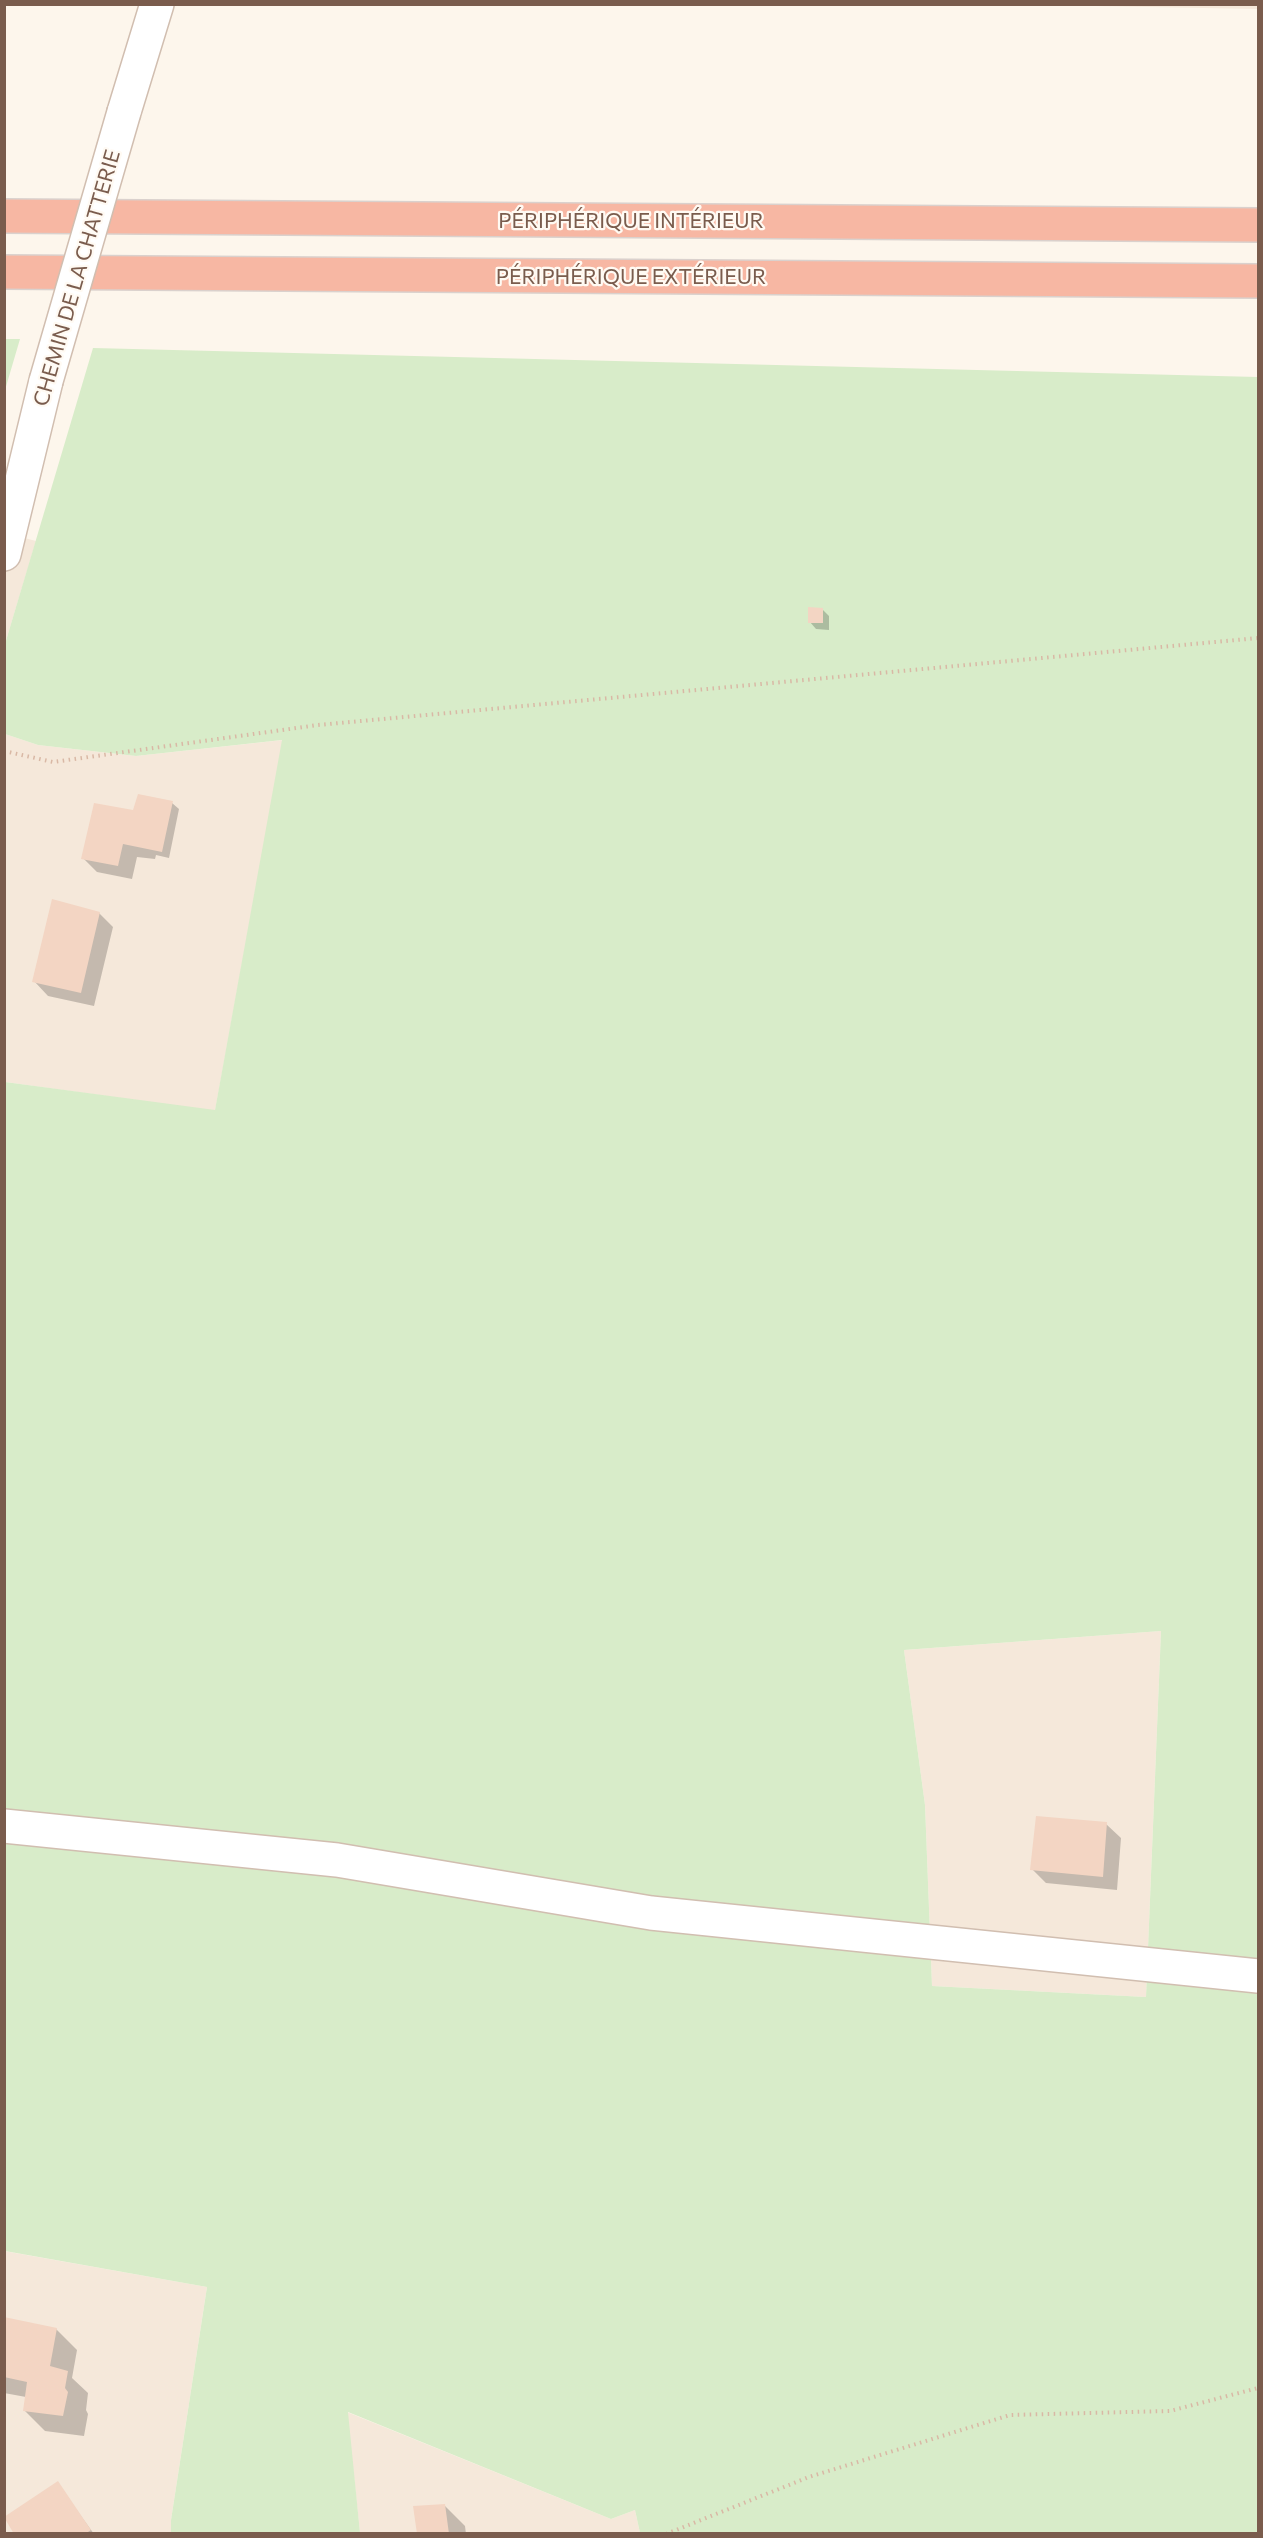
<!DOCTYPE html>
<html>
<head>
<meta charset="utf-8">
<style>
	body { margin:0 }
	#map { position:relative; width:1263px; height:2538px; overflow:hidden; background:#fdf6ec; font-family:Commissioner,sans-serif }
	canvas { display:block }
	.frame { position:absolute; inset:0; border:6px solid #7a5c4d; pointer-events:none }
</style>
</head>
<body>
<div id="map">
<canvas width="1263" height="2538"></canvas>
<div class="frame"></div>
</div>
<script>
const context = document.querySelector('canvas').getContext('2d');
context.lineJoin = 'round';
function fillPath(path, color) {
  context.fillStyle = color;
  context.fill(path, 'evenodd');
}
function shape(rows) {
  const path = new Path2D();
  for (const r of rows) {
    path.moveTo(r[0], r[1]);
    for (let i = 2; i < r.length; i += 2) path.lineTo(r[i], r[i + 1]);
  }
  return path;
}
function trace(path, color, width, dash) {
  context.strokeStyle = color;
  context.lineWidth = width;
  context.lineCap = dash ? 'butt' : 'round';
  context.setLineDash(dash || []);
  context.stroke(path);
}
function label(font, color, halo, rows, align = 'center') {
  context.font = font + ' Commissioner,sans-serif';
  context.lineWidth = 4.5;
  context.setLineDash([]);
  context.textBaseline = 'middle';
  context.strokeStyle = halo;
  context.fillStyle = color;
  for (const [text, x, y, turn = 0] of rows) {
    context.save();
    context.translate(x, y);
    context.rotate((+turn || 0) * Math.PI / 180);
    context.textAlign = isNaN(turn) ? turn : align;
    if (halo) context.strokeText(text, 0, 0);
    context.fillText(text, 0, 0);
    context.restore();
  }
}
fillPath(shape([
	[1258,4,1258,9,1040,5,1040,4],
	[5,533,36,541,5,644],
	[5,734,38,745,136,756,283,740,215,1111,5,1082],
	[1161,1631,1146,1997,932,1986,925,1805,904,1650],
	[4,2251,207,2287,171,2520,171,2533,5,2533],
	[347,2412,611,2519,635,2510,640,2533,360,2533]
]), '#f5e8da');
fillPath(shape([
	[5,339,20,339,5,390,4,339],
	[93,348,1258,377,1258,2533,640,2533,635,2510,611,2519,348,2412,360,2533,171,2533,171,2520,207,2287,5,2251,5,1082,215,1110,282,740,136,756,38,745,5,734,5,644],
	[1161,1631,1146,1997,932,1986,925,1805,904,1650]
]), '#d8ecc9');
fillPath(shape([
	[822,609,829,616,829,630,816,629,810,622],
	[172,803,179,809,169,858,156,855,155,859,137,857,132,879,97,872,83,858,134,812],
	[99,913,113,927,94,1006,48,996,34,981],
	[1106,1824,1121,1838,1117,1890,1046,1883,1032,1869],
	[4,2319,56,2329,77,2350,72,2378,88,2393,86,2410,88,2414,84,2436,45,2431,24,2410,26,2397,4,2393],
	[57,2483,94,2534,16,2534],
	[445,2506,465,2526,466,2534,418,2534]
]), '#0003');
fillPath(shape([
	[808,607,823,608,823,623,808,623],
	[138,794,173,801,162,852,123,844,118,866,81,859,94,803,133,810],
	[52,899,100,912,81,993,32,982],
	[1036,1816,1107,1822,1103,1877,1030,1870],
	[4,2317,57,2328,50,2366,68,2371,65,2388,68,2392,63,2416,23,2411,27,2382,4,2377],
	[58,2481,91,2530,85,2534,14,2534,4,2517],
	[445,2504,449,2534,417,2534,413,2506]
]), '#f3d5c3');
const street = shape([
	[124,112,157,4],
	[4,554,46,381],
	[4,1826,337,1860,651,1913,1258,1976]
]);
const highway = shape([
	[4,216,1258,225],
	[4,272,1258,281]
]);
trace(street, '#d1beb0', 36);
trace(highway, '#dad1cd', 36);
trace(shape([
	[4,751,53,762,318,725,1258,638],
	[666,2534,809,2477,1010,2415,1170,2411,1258,2388]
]), '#d9b8a5', 4, [1.5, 4.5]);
trace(street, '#fff', 33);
trace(highway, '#f7b7a3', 33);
const streetBridge = shape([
	[46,381,124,112]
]);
trace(streetBridge, '#d1beb0', 36, []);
trace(streetBridge, '#fff', 33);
label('21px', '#7a5c4d', '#fffaf3', [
	["PÉRIPHÉRIQUE INTÉRIEUR",631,221],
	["PÉRIPHÉRIQUE EXTÉRIEUR",631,277],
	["CHEMIN DE LA CHATTERIE",77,278,-74]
]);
</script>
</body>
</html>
